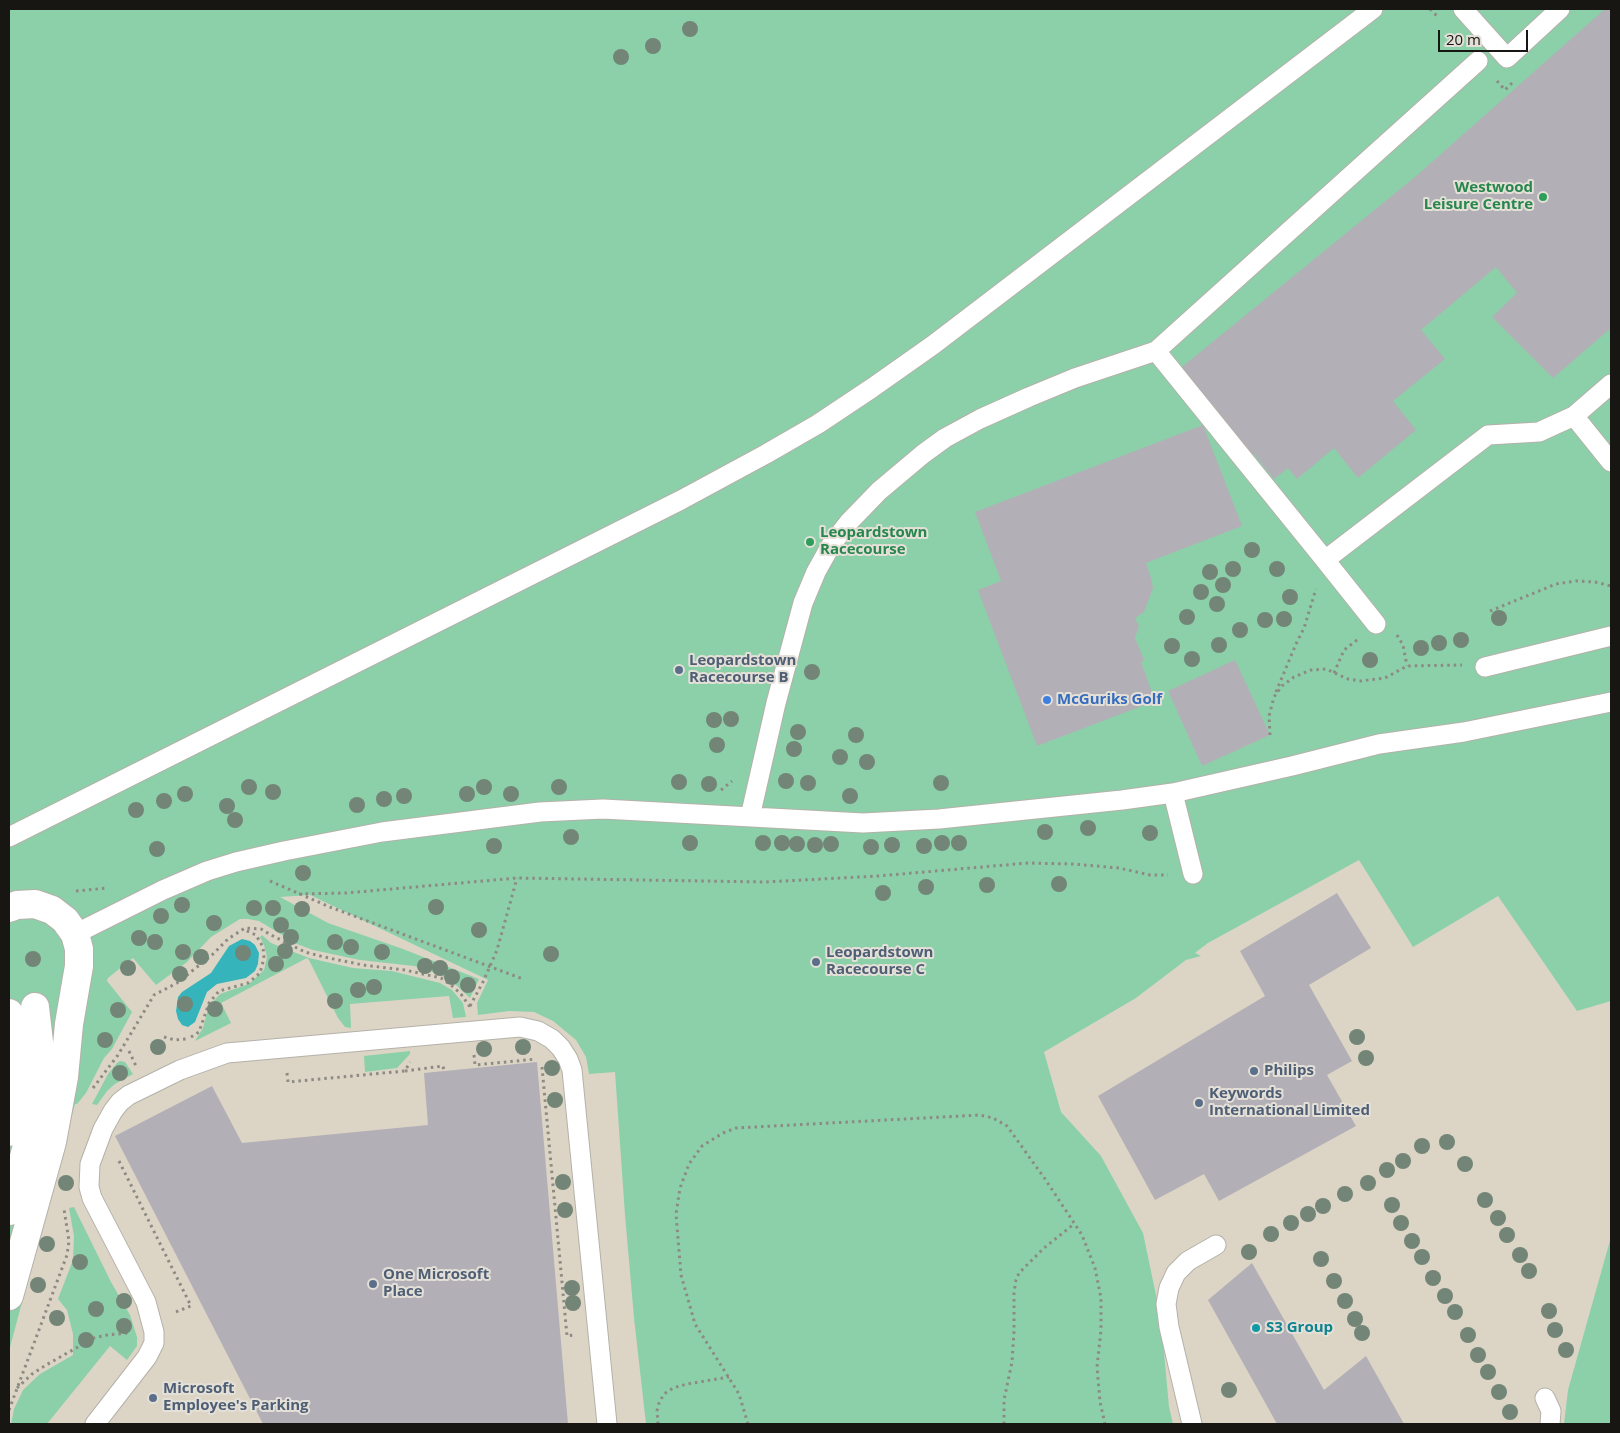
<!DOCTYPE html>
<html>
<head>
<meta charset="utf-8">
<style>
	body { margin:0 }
	#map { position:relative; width:1620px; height:1433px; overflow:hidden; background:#e4e0d7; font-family:"Open Sans",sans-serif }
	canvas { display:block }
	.frame { position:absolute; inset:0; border:10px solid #171613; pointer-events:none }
	.scale { position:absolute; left:1438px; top:30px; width:90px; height:22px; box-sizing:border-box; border:2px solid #171613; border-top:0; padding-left:6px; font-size:15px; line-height:18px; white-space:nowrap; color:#171613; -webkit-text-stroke:4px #e4e0d7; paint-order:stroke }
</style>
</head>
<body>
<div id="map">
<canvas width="1620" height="1433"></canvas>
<div class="frame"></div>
<div class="scale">20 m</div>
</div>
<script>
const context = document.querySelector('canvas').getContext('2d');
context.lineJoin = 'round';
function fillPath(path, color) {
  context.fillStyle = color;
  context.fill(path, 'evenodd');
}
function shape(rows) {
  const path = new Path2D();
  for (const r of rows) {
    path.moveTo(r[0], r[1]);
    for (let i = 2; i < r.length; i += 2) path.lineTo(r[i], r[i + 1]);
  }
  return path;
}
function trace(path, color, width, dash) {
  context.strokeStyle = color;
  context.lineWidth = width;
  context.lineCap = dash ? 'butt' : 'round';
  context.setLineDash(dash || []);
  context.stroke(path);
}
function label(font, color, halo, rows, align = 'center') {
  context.font = font + ' "Open Sans",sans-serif';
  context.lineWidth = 4;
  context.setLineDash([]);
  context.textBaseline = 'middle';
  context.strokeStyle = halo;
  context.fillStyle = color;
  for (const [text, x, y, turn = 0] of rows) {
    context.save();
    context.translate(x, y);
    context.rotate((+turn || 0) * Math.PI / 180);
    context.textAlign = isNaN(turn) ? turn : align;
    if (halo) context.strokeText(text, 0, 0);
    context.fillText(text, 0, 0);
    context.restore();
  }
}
fillPath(shape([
	[1611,736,1611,1424,9,1424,9,1347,108,978,203,900,310,895,488,980,1136,998,1208,943,1284,891]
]), '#dcd5c6');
fillPath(shape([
	[9,9,1611,9,1611,1001,1577,1011,1498,896,1413,947,1359,860,1208,943,1195,953,1201,956,1186,960,1136,998,1044,1052,1061,1112,1101,1156,1143,1233,1161,1319,1169,1407,1173,1424,646,1424,634,1318,625,1215,615,1072,589,1074,586,1057,576,1040,553,1021,534,1012,509,1011,478,1015,477,1003,488,980,310,895,280,897,328,923,403,949,479,979,470,998,455,984,439,974,414,966,360,960,313,950,297,944,259,921,248,919,240,919,211,937,187,962,156,985,133,958,108,978,107,981,132,1012,112,1049,104,1058,86,1093,77,1104,75,1104,9,1351],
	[262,935,271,943,309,958,353,968,392,971,440,983,452,990,463,1003,466,1017,453,1018,449,996,350,1004,351,1028,345,1027,338,1018,309,960,307,958,221,1003,231,1023,195,1041,203,1028,208,1009,212,1003,220,994,249,984,264,970,267,957,264,945,260,937],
	[410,1051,410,1054,397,1068,365,1072,364,1056],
	[120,1061,125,1062,133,1074,115,1084,107,1091,97,1105,92,1104,108,1074,117,1063],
	[74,1207,111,1282,130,1315,137,1337,137,1346,127,1360,110,1346,47,1424,11,1424,14,1409,23,1390,40,1374,73,1355,73,1334,67,1310,58,1299,73,1260,74,1236,69,1208],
	[1611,1237,1611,1424,1564,1424,1568,1390]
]), '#8cd0aa');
fillPath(shape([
	[242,939,250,941,255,945,259,953,258,964,255,971,246,978,217,984,207,992,195,1022,188,1027,182,1025,178,1019,176,1011,178,997,182,992,211,973,229,946]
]), '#36b4bb');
fillPath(shape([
	[1605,9,1611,9,1611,328,1553,378,1492,317,1517,293,1496,267,1421,330,1445,359,1393,401,1416,430,1358,478,1334,448,1297,479,1288,468,1274,479,1254,454,1248,459,1177,371,1415,177],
	[1203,425,1242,526,1146,563,1151,578,1153,588,1144,612,1135,618,1139,626,1135,638,1144,660,1141,662,1155,701,1037,746,978,590,1001,581,975,512],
	[1235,660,1270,735,1202,766,1168,691],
	[1337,893,1371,948,1309,985,1352,1061,1327,1075,1356,1126,1219,1201,1204,1174,1155,1200,1098,1096,1265,996,1240,951],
	[537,1062,568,1424,263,1424,115,1136,212,1086,242,1143,428,1125,424,1073],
	[1252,1263,1324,1390,1366,1356,1404,1424,1277,1424,1208,1300]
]), '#b3afb6');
const lane = shape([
	[1463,9,1507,58,1560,9],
	[1156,351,1325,560,1488,435,1539,432,1574,416],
	[1611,384,1574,416,1611,462],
	[1325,560,1376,624],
	[1485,667,1611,636],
	[1173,793,1193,874],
	[750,817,776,703,803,603,816,572,831,545,849,522,879,491,923,454,945,438,980,419,1029,397,1075,378,1156,351,1478,61],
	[9,837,681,500,766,454,818,424,872,388,933,345,1373,9],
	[75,934,163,890,207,871,236,862,284,851,382,832,540,812,603,809,863,823,939,819,1122,800,1173,793,1292,766,1379,744,1464,732,1611,702],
	[1545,1398,1551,1411,1550,1424],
	[95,1424,147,1357,154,1343,154,1332,146,1302,92,1198,89,1187,90,1164,103,1129,113,1111,120,1102,129,1095,180,1070,227,1053,520,1027,538,1031,552,1039,561,1048,568,1059,572,1070,607,1424],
	[1192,1424,1169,1327,1166,1304,1169,1288,1176,1273,1188,1261,1216,1245]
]);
const street = shape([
	[9,908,17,905,35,904,52,910,65,920,75,934,79,949,79,966,69,1024,64,1077,52,1142,9,1296],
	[9,1013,15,1023,20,1048,20,1076,9,1132],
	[9,1211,32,1128,42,1068,35,1007]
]);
trace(lane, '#b4b1a9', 21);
trace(street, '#b4b1a9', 30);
trace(shape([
	[1430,9,1439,18],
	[1497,81,1505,90,1512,83],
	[1490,611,1556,584,1576,581,1595,582,1611,586],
	[1397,635,1403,645,1407,666],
	[1334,673,1344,650,1357,640],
	[1276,692,1296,644,1304,628,1316,589],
	[1270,735,1269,716,1274,697,1282,686,1294,677,1311,670,1326,669,1348,679,1361,681,1385,678,1407,666,1462,665],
	[721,790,732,781],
	[270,881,330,907,523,979],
	[76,891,107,888],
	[299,894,346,893,517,878,765,882,878,876,1028,863,1073,864,1119,868,1150,875,1168,875],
	[470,1006,483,982,497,950,517,878],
	[164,1037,175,1040,186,1039],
	[191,1037,199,1032,209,1003,219,991,248,983,260,973,264,958,263,947,256,935,245,930,243,930],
	[129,1051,136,1066],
	[474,1055,475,1065,536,1059],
	[542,1067,567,1336,574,1335],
	[405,1071,443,1066,444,1071],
	[287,1073,288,1082,405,1071,410,1062],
	[93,1088,118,1055,154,995,177,983,212,955,228,939,245,928,261,929,271,935,305,952,324,957,363,965,405,970,441,978,451,985,461,994,470,1007],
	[119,1161,191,1306,173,1313],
	[17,1388,32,1374,46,1365,94,1338,107,1335,128,1333],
	[9,1410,67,1255,69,1241,64,1209],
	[658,1424,657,1411,659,1403,664,1394,673,1388,687,1384,729,1377],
	[748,1424,739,1394,695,1324,681,1275,676,1214,680,1188,689,1164,702,1146,723,1133,736,1128,980,1115,993,1118,1007,1126,1045,1179,1082,1235,1095,1268,1101,1298,1101,1330,1097,1367,1100,1402,1105,1424],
	[1004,1424,1004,1400,1012,1362,1014,1331,1014,1293,1016,1280,1019,1273,1044,1248,1074,1224]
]), '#8c8a83', 3, [2.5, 4]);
trace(lane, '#fff', 19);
trace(street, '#fff', 28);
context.fillStyle = '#728576';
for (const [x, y] of [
	[690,29],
	[653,46],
	[621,57],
	[1252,550],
	[1233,569],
	[1277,569],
	[1210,572],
	[1223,585],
	[1201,592],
	[1290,597],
	[1217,604],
	[1187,617],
	[1499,618],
	[1284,619],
	[1265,620],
	[1240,630],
	[1461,640],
	[1439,643],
	[1219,645],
	[1172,646],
	[1421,648],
	[1192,659],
	[1370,660],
	[812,672],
	[731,719],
	[714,720],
	[798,732],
	[856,735],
	[717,745],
	[794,749],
	[840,757],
	[867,762],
	[786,781],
	[679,782],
	[808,783],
	[941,783],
	[709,784],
	[249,787],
	[484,787],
	[559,787],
	[273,792],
	[185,794],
	[467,794],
	[511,794],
	[404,796],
	[850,796],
	[384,799],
	[164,801],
	[357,805],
	[227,806],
	[136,810],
	[235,820],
	[1088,828],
	[1045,832],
	[1150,833],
	[571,837],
	[690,843],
	[763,843],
	[782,843],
	[942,843],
	[959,843],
	[797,844],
	[831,844],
	[815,845],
	[892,845],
	[494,846],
	[924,846],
	[871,847],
	[157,849],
	[303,873],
	[1059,884],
	[987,885],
	[926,887],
	[883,893],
	[182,905],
	[436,907],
	[254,908],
	[273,908],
	[302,909],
	[161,916],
	[214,923],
	[281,925],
	[479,930],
	[291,937],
	[139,938],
	[155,942],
	[335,942],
	[351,947],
	[285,951],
	[183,952],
	[382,952],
	[243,953],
	[551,954],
	[201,957],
	[33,959],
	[276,964],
	[425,966],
	[128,968],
	[440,968],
	[180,974],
	[452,977],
	[468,985],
	[374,987],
	[358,990],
	[335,1001],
	[185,1004],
	[215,1009],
	[118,1010],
	[1357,1037],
	[105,1040],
	[158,1047],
	[523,1047],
	[484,1049],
	[1366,1058],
	[552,1068],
	[120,1073],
	[555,1100],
	[1447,1142],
	[1422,1146],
	[1403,1161],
	[1465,1164],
	[1387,1170],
	[563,1182],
	[66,1183],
	[1368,1183],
	[1345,1194],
	[1485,1200],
	[1392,1205],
	[1323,1206],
	[565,1210],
	[1308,1214],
	[1498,1218],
	[1291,1223],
	[1401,1223],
	[1271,1234],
	[1507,1235],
	[1412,1241],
	[47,1244],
	[1249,1252],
	[1520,1255],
	[1422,1257],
	[1321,1259],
	[80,1262],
	[1529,1271],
	[1433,1278],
	[1334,1281],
	[38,1285],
	[572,1288],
	[1445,1296],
	[124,1301],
	[1345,1301],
	[573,1303],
	[96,1309],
	[1549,1311],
	[1455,1312],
	[57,1318],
	[1355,1319],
	[124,1326],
	[1555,1330],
	[1362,1333],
	[1468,1335],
	[86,1340],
	[1566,1350],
	[1478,1355],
	[1488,1372],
	[1229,1390],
	[1499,1392],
	[1510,1412]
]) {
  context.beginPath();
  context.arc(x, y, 8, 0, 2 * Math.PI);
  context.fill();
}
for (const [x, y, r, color] of [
	[1543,197,5,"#2e9e5b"],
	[810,542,5,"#2e9e5b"],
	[679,670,5,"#5c6f8a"],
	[1047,700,5,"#3f7fe0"],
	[816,962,5,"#5c6f8a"],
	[1254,1071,5,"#5c6f8a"],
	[1199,1103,5,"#5c6f8a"],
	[373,1284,5,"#5c6f8a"],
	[1256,1328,5,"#0f9aa8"],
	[153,1398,5,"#5c6f8a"]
]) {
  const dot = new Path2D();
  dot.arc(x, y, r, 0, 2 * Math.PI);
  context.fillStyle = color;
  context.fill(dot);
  trace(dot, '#e4e0d7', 2);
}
label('bold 15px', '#27864d', '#e4e0d7', [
	["Westwood",1533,188],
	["Leisure Centre",1533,205],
	["Leopardstown",820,533,"left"],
	["Racecourse",820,550,"left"]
], 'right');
label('bold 15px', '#4e5e75', '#e4e0d7', [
	["Leopardstown",689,661],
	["Racecourse B",689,678],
	["Leopardstown",826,953],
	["Racecourse C",826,970],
	["Philips",1264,1071],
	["Keywords",1209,1094],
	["International Limited",1209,1111],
	["One Microsoft",383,1275],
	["Place",383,1292],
	["Microsoft",163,1389],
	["Employee's Parking",163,1406]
], 'left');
label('bold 15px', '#366cbe', '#e4e0d7', [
	["McGuriks Golf",1057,700]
], 'left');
label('bold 15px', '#0d838f', '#e4e0d7', [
	["S3 Group",1266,1328]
], 'left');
</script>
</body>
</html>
